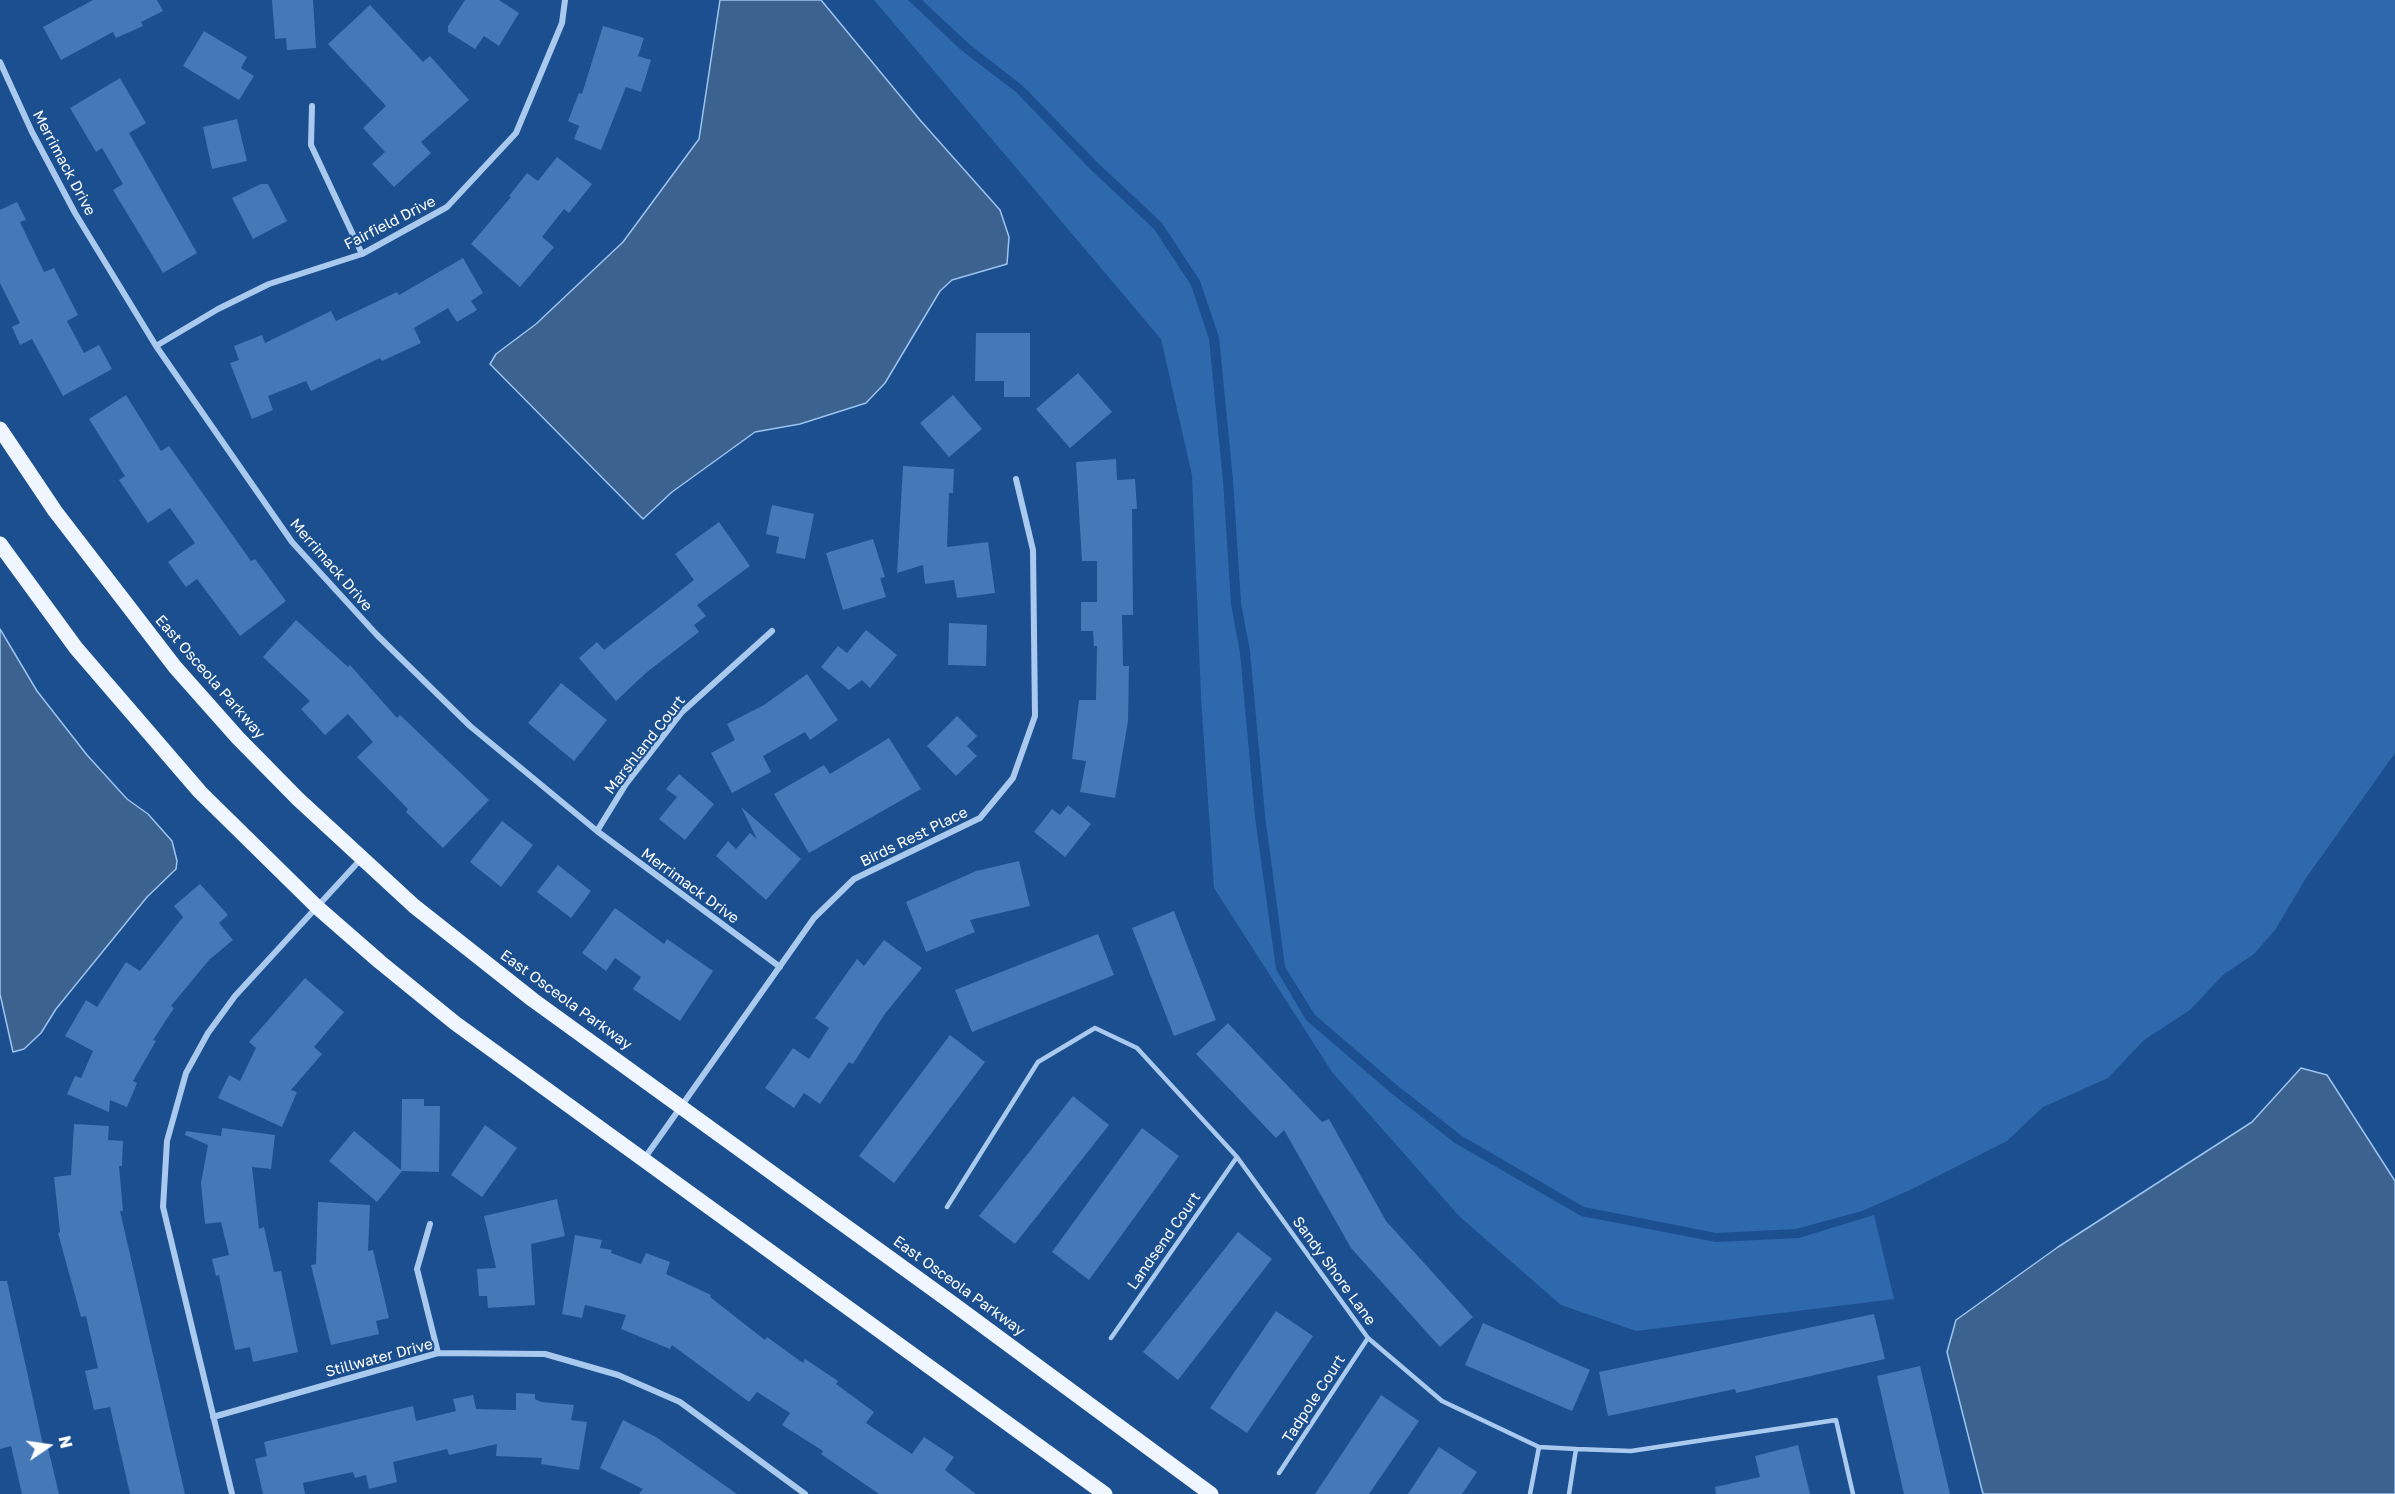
<!DOCTYPE html>
<html>
<head>
<meta charset="utf-8">
<style>
	body { margin:0 }
	#map { position:relative; width:2395px; height:1494px; overflow:hidden; background:#1b4f8f; font-family:"Golos Text",sans-serif }
	canvas { display:block }
	.north { position:absolute; left:18px; top:1416px; width:60px; height:60px; -webkit-text-stroke:4px #1b4f8f; paint-order:stroke; rotate:77deg; font-size:16px; font-weight:700; line-height:24px; text-align:center; color:#fff }
	.north::after { content:''; display:block; margin:auto; width:21px; height:27px; background:#fff; clip-path:polygon(50% 0,100% 100%,50% 72%,0 100%) }
</style>
</head>
<body>
<div id="map">
<canvas width="2395" height="1494"></canvas>
<div class="north">N</div>
</div>
<script>
const context = document.querySelector('canvas').getContext('2d');
context.lineJoin = 'round';
function fillPath(path, color) {
  context.fillStyle = color;
  context.fill(path, 'evenodd');
}
function shape(rows) {
  const path = new Path2D();
  for (const r of rows) {
    path.moveTo(r[0], r[1]);
    for (let i = 2; i < r.length; i += 2) path.lineTo(r[i], r[i + 1]);
  }
  return path;
}
function trace(path, color, width, dash) {
  context.strokeStyle = color;
  context.lineWidth = width;
  context.lineCap = dash ? 'butt' : 'round';
  context.setLineDash(dash || []);
  context.stroke(path);
}
function label(font, color, halo, rows, align = 'center') {
  context.font = font + ' "Golos Text",sans-serif';
  context.lineWidth = 4.5;
  context.setLineDash([]);
  context.textBaseline = 'middle';
  context.strokeStyle = halo;
  context.fillStyle = color;
  for (const [text, x, y, turn = 0] of rows) {
    context.save();
    context.translate(x, y);
    context.rotate((+turn || 0) * Math.PI / 180);
    context.textAlign = isNaN(turn) ? turn : align;
    if (halo) context.strokeText(text, 0, 0);
    context.fillText(text, 0, 0);
    context.restore();
  }
}
fillPath(shape([
	[874,0,908,0,961,50,1016,92,1090,169,1154,229,1191,285,1209,339,1223,481,1231,604,1240,653,1255,817,1276,969,1306,1020,1391,1093,1455,1143,1581,1216,1716,1242,1799,1238,1874,1215,1894,1299,1636,1331,1561,1305,1459,1216,1332,1072,1214,888,1201,697,1192,475,1161,339],
	[922,0,2395,0,2395,753,2306,878,2275,930,2254,954,2223,975,2190,1010,2144,1040,2108,1078,2043,1107,2007,1141,1910,1190,1862,1211,1796,1229,1716,1233,1584,1207,1462,1136,1398,1086,1315,1015,1285,967,1265,815,1250,651,1241,603,1233,480,1219,337,1200,281,1162,223,1098,163,1023,86,969,44]
]), '#2e69ad');
const water = shape([
	[720,0,821,0,920,120,1000,210,1009,237,1007,264,952,280,940,291,885,383,866,403,800,424,755,432,672,492,643,519,490,364,496,354,536,324,623,242,699,139,720,0],
	[0,629,37,691,87,755,127,799,148,814,172,841,177,861,176,869,147,897,56,1009,41,1033,24,1049,13,1052,0,994,0,629],
	[2301,1068,2327,1075,2395,1181,2395,1494,1983,1494,1947,1352,1956,1320,2058,1247,2252,1122,2301,1068]
]);
fillPath(water, '#3c6290');
trace(water, '#9cc4f0', 1.5);
fillPath(shape([
	[93,0,157,0,163,11,141,22,143,26,116,38,113,32,61,60,43,27],
	[272,0,313,0,316,48,287,50,286,38,275,39],
	[465,0,499,0,519,13,499,46,484,36,475,49,448,32,448,26],
	[370,5,423,62,430,56,469,100,421,142,431,153,394,187,372,164,385,152,363,128,386,106,328,44],
	[603,26,644,38,638,56,651,60,641,92,626,87,601,150,574,139,579,126,568,121,579,93,582,94],
	[204,31,247,57,241,68,254,76,239,100,183,66],
	[120,78,146,123,129,133,197,253,163,273,113,190,123,184,102,148,96,152,70,108],
	[237,119,247,161,212,169,203,127],
	[557,157,592,184,569,213,564,209,542,237,554,247,520,287,471,244,511,197,509,196,527,173,538,181],
	[261,184,268,184,287,221,253,239,232,198],
	[17,202,26,220,20,222,44,272,54,268,78,315,67,321,84,353,99,345,112,369,63,396,32,339,20,345,12,327,20,323,0,283,0,210],
	[463,258,483,293,471,301,477,310,457,322,448,308,414,328,421,343,382,361,380,358,311,391,306,381,268,396,273,410,252,419,230,363,239,360,234,346,262,335,265,343,331,311,336,321,397,292,399,295],
	[976,333,1030,333,1030,397,1004,397,1004,381,975,381],
	[1078,373,1112,412,1070,448,1036,409],
	[126,395,161,451,169,446,251,561,255,559,286,601,240,636,197,579,186,587,168,562,195,543,170,508,148,523,119,480,125,476,89,419],
	[953,395,982,429,949,457,920,423],
	[1116,459,1117,480,1135,479,1137,509,1132,509,1133,615,1122,615,1123,666,1129,666,1128,721,1115,798,1080,792,1086,761,1072,759,1079,700,1096,700,1097,646,1094,646,1093,631,1081,631,1081,602,1097,602,1097,561,1082,561,1076,462],
	[903,466,954,469,953,493,949,493,947,547,988,542,995,593,957,598,954,580,925,584,923,565,897,573],
	[772,505,814,514,805,559,776,553,779,537,766,534],
	[719,522,750,566,697,605,706,616,694,625,699,632,647,672,616,701,579,658,597,642,604,650,694,580,675,554],
	[873,539,885,577,880,578,886,597,843,610,826,553],
	[296,620,348,667,350,665,397,718,400,715,489,800,443,848,406,812,408,809,357,757,373,742,348,714,325,735,301,709,310,701,263,657],
	[949,623,987,625,986,666,948,665],
	[866,630,897,655,870,688,862,680,849,690,821,667,838,646,847,653],
	[807,674,838,720,810,740,805,732,763,756,771,772,732,793,711,753,735,740,727,724,764,705],
	[561,683,607,720,574,761,528,723],
	[957,716,977,736,967,746,977,756,956,776,927,746],
	[889,738,921,789,809,853,774,794,824,765,830,774],
	[679,774,714,804,685,840,659,819,677,797,666,789],
	[1068,805,1091,824,1065,857,1034,832,1052,809,1060,815],
	[741,807,801,859,766,900,716,856,728,841,736,849,750,833,757,839],
	[502,821,533,845,501,887,470,862],
	[1019,861,1030,906,970,920,975,932,926,952,906,902,976,871],
	[558,865,591,891,571,918,537,892],
	[200,884,228,915,219,923,233,940,209,960,171,1006,174,1008,153,1040,156,1041,133,1081,137,1083,127,1107,110,1100,109,1112,67,1094,75,1076,81,1078,93,1051,65,1036,86,1000,97,1007,126,962,140,971,183,917,174,906],
	[615,908,664,944,667,939,713,971,680,1021,633,989,641,977,615,958,606,971,582,953],
	[1174,911,1216,1020,1174,1036,1132,928],
	[1098,934,1114,975,972,1032,955,990],
	[884,940,922,968,884,1015,853,1064,849,1062,820,1104,804,1093,794,1108,765,1088,793,1048,809,1059,829,1028,815,1018,857,959,864,966],
	[305,978,344,1012,314,1047,322,1054,291,1090,297,1092,282,1127,218,1098,229,1075,240,1081,256,1048,249,1042],
	[1228,1023,1322,1122,1329,1119,1386,1221,1473,1317,1440,1347,1351,1248,1284,1130,1276,1138,1196,1054],
	[950,1035,985,1062,894,1183,859,1156],
	[1073,1096,1109,1125,1015,1244,979,1216],
	[402,1099,424,1099,424,1106,440,1106,439,1172,402,1171,377,1202,329,1161,354,1131,401,1170],
	[74,1124,109,1126,108,1140,123,1141,122,1166,119,1166,123,1211,120,1211,185,1494,130,1494,110,1407,94,1410,85,1371,98,1368,86,1316,81,1317,58,1233,60,1232,54,1177,71,1175],
	[485,1125,517,1148,482,1197,451,1175],
	[222,1128,275,1135,271,1169,252,1167,259,1229,264,1227,274,1272,281,1271,298,1352,253,1362,250,1347,235,1350,219,1275,216,1276,212,1259,229,1255,221,1222,205,1224,201,1183,208,1145,185,1135,186,1131,221,1136],
	[1142,1128,1179,1156,1089,1280,1052,1252],
	[557,1199,565,1236,531,1244,535,1305,488,1308,487,1296,479,1296,477,1269,496,1268,484,1216],
	[318,1202,370,1205,368,1251,373,1250,389,1318,376,1321,379,1334,331,1345,311,1265,316,1264],
	[1238,1232,1272,1259,1178,1380,1143,1352],
	[575,1235,602,1240,600,1248,612,1250,611,1253,641,1264,646,1253,670,1262,666,1274,711,1295,710,1297,765,1340,767,1337,803,1363,805,1359,838,1381,836,1384,874,1412,866,1423,912,1454,924,1437,954,1457,945,1470,976,1494,879,1494,821,1454,823,1451,782,1425,790,1413,757,1392,749,1402,672,1345,670,1349,621,1329,626,1315,585,1305,582,1318,562,1314],
	[0,1281,7,1281,44,1449,48,1448,59,1494,22,1494,11,1446,0,1449],
	[1276,1311,1313,1336,1247,1433,1210,1408],
	[1874,1314,1885,1359,1736,1393,1735,1389,1608,1416,1599,1372],
	[1483,1323,1590,1370,1572,1411,1465,1365],
	[1920,1366,1950,1494,1904,1494,1877,1376],
	[516,1393,535,1394,535,1399,541,1402,574,1405,571,1420,587,1422,579,1470,541,1464,542,1458,496,1456,497,1444,449,1455,447,1449,393,1462,397,1482,369,1489,366,1475,355,1478,353,1472,303,1483,305,1494,263,1494,255,1459,267,1456,264,1442,413,1406,416,1421,456,1411,453,1399,473,1395,476,1409,516,1410],
	[1381,1395,1419,1421,1369,1494,1315,1494],
	[623,1420,656,1437,737,1494,639,1494,643,1489,600,1468],
	[1798,1445,1810,1494,1716,1494,1715,1487,1760,1477,1755,1456],
	[1439,1447,1477,1472,1462,1494,1408,1494]
]), '#4478b7');
trace(shape([
	[947,1207,1038,1062,1095,1028,1137,1048,1237,1157,1368,1338,1442,1401,1539,1447,1576,1449,1631,1451,1836,1420,1853,1494],
	[1111,1338,1237,1157],
	[1279,1473,1368,1338],
	[1530,1494,1539,1447],
	[1569,1494,1576,1449]
]), '#a9c9ee', 4.5);
trace(shape([
	[0,62,32,132,75,213,156,346,292,542,377,635,470,726,597,831,780,967],
	[312,106,311,145,362,254],
	[156,346,218,309,269,284,362,254,447,207,516,133,562,23,565,0],
	[597,831,626,784,682,712,772,631],
	[644,1159,814,918,854,879,980,818,1013,778,1035,716,1033,550,1016,479],
	[430,1224,417,1269,438,1353],
	[213,1417,438,1353,545,1354,618,1375,680,1402,805,1494],
	[232,1494,163,1207,167,1141,186,1073,208,1033,235,996,361,859]
]), '#a9c9ee', 6);
trace(shape([
	[0,429,55,511,175,667,238,738,298,799,414,906,533,1000,952,1303,1211,1494],
	[0,544,76,648,200,792,317,907,380,962,455,1023,1105,1494]
]), '#f0f6ff', 15);
label('15px', '#fff', '#1b4f8f', [
	["Merrimack Drive",64,163,62],
	["Fairfield Drive",390,223,-27],
	["Merrimack Drive",331,565,49],
	["East Osceola Parkway",210,677,49],
	["Marshland Court",645,745,-52],
	["Birds Rest Place",914,837,-26],
	["Merrimack Drive",690,886,36],
	["East Osceola Parkway",566,1000,36],
	["Landsend Court",1164,1241,-55],
	["Sandy Shore Lane",1334,1271,54],
	["East Osceola Parkway",959,1286,36],
	["Stillwater Drive",379,1358,-15],
	["Tadpole Court",1314,1399,-57]
]);
</script>
</body>
</html>
